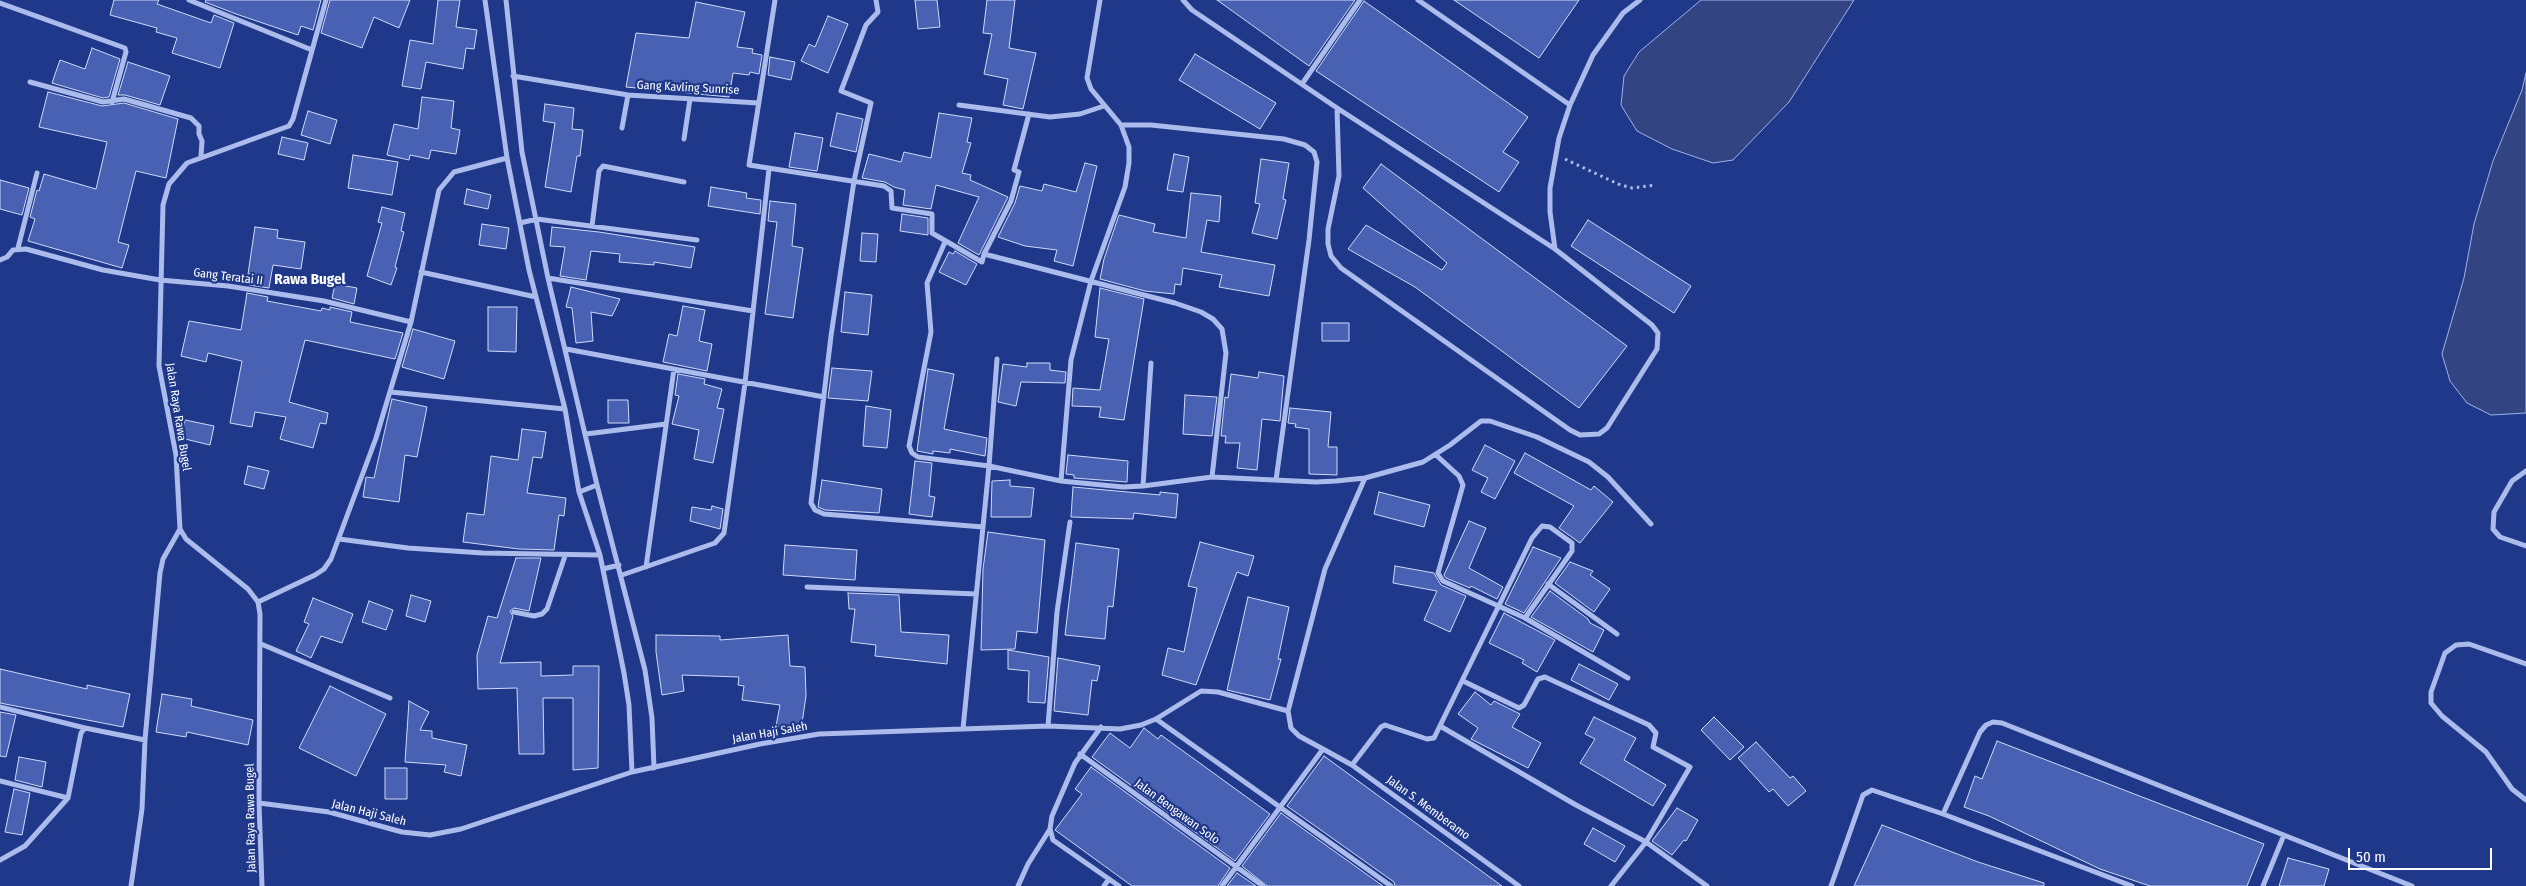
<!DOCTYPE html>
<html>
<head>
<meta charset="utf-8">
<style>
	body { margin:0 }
	#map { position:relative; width:2526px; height:886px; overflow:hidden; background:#1f388a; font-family:"Fira Sans Condensed",sans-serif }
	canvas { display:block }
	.scale { position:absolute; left:2348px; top:848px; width:144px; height:22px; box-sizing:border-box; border:2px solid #fff; border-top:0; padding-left:6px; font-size:15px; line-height:18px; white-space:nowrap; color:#fff; -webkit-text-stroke:4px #1f388a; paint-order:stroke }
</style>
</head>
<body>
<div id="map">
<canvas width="2526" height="886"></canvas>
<div class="scale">50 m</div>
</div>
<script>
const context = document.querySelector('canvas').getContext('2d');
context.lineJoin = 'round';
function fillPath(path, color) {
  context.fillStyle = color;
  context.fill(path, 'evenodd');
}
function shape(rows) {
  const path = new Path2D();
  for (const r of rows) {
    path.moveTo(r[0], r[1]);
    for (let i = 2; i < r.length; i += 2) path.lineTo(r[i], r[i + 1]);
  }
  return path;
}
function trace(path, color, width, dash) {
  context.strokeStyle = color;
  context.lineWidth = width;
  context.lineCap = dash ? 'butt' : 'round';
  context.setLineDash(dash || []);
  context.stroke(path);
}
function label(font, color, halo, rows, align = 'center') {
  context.font = font + ' "Fira Sans Condensed",sans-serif';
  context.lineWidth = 4.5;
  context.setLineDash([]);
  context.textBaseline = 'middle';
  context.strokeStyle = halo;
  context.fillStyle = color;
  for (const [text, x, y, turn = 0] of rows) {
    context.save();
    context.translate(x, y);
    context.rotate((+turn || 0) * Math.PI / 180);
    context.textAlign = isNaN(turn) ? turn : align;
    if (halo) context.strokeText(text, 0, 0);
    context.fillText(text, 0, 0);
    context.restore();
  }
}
const water = shape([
	[1701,0,1854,0,1789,102,1733,160,1713,163,1672,149,1637,131,1621,105,1624,76,1639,52,1701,0],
	[2526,73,2526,413,2491,415,2467,403,2450,381,2442,354,2464,278,2474,224,2493,161,2522,90,2526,73]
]);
fillPath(water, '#324482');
trace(water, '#9eb3ec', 1);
const building = shape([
	[114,0,159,0,157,4,211,23,214,15,234,23,220,68,172,53,177,38,156,32,157,28,110,15,114,0],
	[206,0,321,0,313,30,301,26,298,35,236,14,205,2,206,0],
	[330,0,410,0,399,28,374,17,362,48,321,33,330,0],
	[438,0,460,0,456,27,477,30,474,49,466,48,463,69,426,62,421,89,402,86,410,40,433,44,438,0],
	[915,0,937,0,940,27,918,29,915,0],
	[987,0,1015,0,1009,48,1036,53,1023,109,1003,105,1008,79,984,74,992,34,983,33,987,0],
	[1217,0,1355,0,1309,66,1217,0],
	[1454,0,1579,0,1539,58,1454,0],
	[1364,1,1528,117,1503,152,1519,162,1499,192,1316,71,1364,1],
	[696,2,745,12,737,47,753,49,752,53,762,55,759,74,750,72,749,75,733,73,729,97,626,87,636,33,689,38,696,2],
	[828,16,848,24,828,73,801,61,809,44,815,47,828,16],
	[92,48,120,59,109,97,103,98,52,83,60,60,85,69,92,48],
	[1195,54,1276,103,1260,129,1179,80,1195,54],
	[770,57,795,62,791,80,768,75,770,57],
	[128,62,170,76,160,105,125,95,118,95,128,62],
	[48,92,102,106,124,103,178,119,166,178,136,171,118,242,129,245,122,268,28,241,35,219,30,217,37,190,39,191,44,174,96,189,107,142,39,127,48,92],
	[422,97,454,101,451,128,460,130,456,154,431,150,429,159,410,155,409,160,387,155,394,124,418,129,422,97],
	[545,104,574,108,572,129,583,130,580,156,577,156,571,192,545,187,555,123,543,121,545,104],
	[308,111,337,120,330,144,301,135,308,111],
	[837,113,863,119,856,152,830,146,837,113],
	[939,113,972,118,967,142,971,143,962,173,971,175,970,180,1008,197,979,255,958,243,979,197,936,185,931,209,903,205,905,190,894,187,885,182,862,178,869,154,901,162,904,152,931,158,939,113],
	[795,133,823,138,817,171,789,167,795,133],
	[282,137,308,143,304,160,278,154,282,137],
	[1174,154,1189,157,1183,192,1167,190,1174,154],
	[353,155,398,162,392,195,348,188,353,155],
	[1261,159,1289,163,1283,199,1286,200,1277,239,1252,233,1260,204,1255,203,1261,159],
	[1085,163,1097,166,1073,266,1054,261,1057,250,1025,246,998,237,1015,203,1020,186,1042,191,1044,184,1076,192,1085,163],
	[1381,164,1627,346,1579,408,1415,287,1348,249,1366,225,1442,270,1447,263,1363,188,1381,164],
	[0,180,29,188,22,215,0,209,0,180],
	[711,187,747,193,746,198,761,200,760,214,708,206,711,187],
	[467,189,491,195,488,209,464,204,467,189],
	[1191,193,1221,196,1219,222,1207,220,1201,252,1275,265,1269,296,1219,287,1222,275,1183,268,1181,285,1175,284,1174,294,1145,291,1100,279,1104,259,1119,215,1155,224,1153,232,1186,238,1191,193],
	[770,201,796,204,792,246,803,248,793,318,765,314,777,222,768,221,770,201],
	[382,207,405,213,401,231,404,232,395,267,397,268,391,285,367,276,382,223,378,222,382,207],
	[902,214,928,218,928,235,900,231,902,214],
	[1588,220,1691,286,1674,313,1571,246,1588,220],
	[482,224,509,228,506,249,479,245,482,224],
	[255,227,278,230,277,238,305,242,301,269,273,265,269,288,249,285,251,274,248,274,255,227],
	[552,227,599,232,695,247,691,268,654,262,654,265,619,262,620,254,591,251,586,280,560,276,565,247,550,246,552,227],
	[862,233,878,234,876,262,860,261,862,233],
	[955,251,977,264,966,285,939,272,949,252,953,254,955,251],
	[335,284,357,288,354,304,332,298,335,284],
	[571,287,620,299,612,316,591,312,593,341,576,343,572,308,566,307,571,287],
	[1100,288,1144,299,1124,420,1099,417,1101,407,1072,406,1073,388,1100,390,1109,339,1095,337,1100,288],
	[845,292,872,295,868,335,841,332,845,292],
	[247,293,268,297,267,301,321,311,322,308,330,310,330,307,352,312,350,322,403,333,395,359,305,340,289,402,328,413,326,424,320,423,313,448,280,439,286,417,255,412,252,427,230,423,242,361,208,353,206,362,181,356,189,321,241,330,247,293],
	[683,306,705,310,699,341,712,344,707,371,663,362,669,334,677,336,683,306],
	[488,307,517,307,516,352,488,351,488,307],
	[1322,323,1349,323,1349,341,1322,341,1322,323],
	[413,329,455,341,444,379,402,367,413,329],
	[1027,363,1050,363,1050,370,1066,372,1065,383,1021,382,1016,406,998,402,1003,364,1027,367,1027,363],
	[832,368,872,371,868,401,828,398,832,368],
	[928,369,954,374,944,429,987,438,985,456,950,449,950,453,933,451,933,454,917,451,928,369],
	[1259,372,1284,376,1280,421,1262,419,1257,470,1237,468,1240,443,1225,443,1226,436,1221,436,1225,397,1228,398,1231,374,1258,378,1259,372],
	[678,374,705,379,704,384,722,389,717,408,724,409,713,463,694,459,699,430,672,424,679,396,675,395,678,374],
	[1185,395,1217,397,1212,436,1183,434,1185,395],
	[392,399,427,407,417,457,405,455,399,502,363,497,366,477,374,478,392,399],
	[608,400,628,400,629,423,608,423,608,400],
	[866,406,891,410,887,448,863,446,866,406],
	[1290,408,1331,412,1328,447,1337,447,1337,475,1309,474,1309,429,1295,427,1296,424,1288,423,1290,408],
	[185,420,214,426,210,445,181,438,185,420],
	[522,429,546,432,542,458,533,457,527,493,566,498,564,516,559,515,554,550,519,549,463,542,467,513,484,515,491,456,518,460,522,429],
	[1485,445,1515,461,1495,499,1481,492,1488,478,1472,470,1485,445],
	[1525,453,1591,490,1594,486,1613,502,1580,543,1559,528,1574,506,1514,473,1525,453],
	[1068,455,1128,461,1127,482,1074,478,1074,475,1066,474,1068,455],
	[915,461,932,463,929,496,935,497,932,517,909,514,915,461],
	[248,466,269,471,264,489,244,484,248,466],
	[822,480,882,489,879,513,825,510,818,507,822,480],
	[1010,480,1010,486,1034,488,1031,517,991,517,992,481,1010,480],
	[1073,487,1160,495,1160,492,1178,494,1176,518,1134,513,1133,519,1071,517,1073,487],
	[1379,492,1430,505,1424,527,1374,514,1379,492],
	[712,506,723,509,720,529,690,521,692,507,711,510,712,506],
	[1469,521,1486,528,1469,568,1503,587,1497,599,1471,586,1470,588,1446,578,1444,575,1469,521],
	[988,532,1045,540,1037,633,1017,631,1015,649,981,650,983,569,988,532],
	[1200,542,1254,556,1248,576,1237,572,1196,685,1162,675,1168,648,1184,652,1197,588,1188,586,1200,542],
	[1076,543,1119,549,1113,607,1108,606,1105,639,1065,635,1076,543],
	[785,545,857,550,855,580,783,575,785,545],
	[1533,547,1561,558,1524,613,1505,604,1533,547],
	[516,558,541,558,529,611,514,608,510,611,513,616,500,663,541,662,541,676,573,675,573,666,599,666,598,768,573,770,573,698,543,698,544,754,519,754,517,688,478,689,477,655,488,616,497,618,516,558],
	[1570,562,1593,571,1590,575,1610,589,1594,612,1555,583,1570,562],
	[1395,566,1434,573,1441,585,1466,596,1450,632,1424,620,1437,591,1393,583,1395,566],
	[1550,591,1588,619,1590,623,1604,630,1593,652,1531,617,1550,591],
	[848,593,899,595,901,632,949,635,947,664,875,656,876,645,851,642,855,609,849,609,848,593],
	[411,595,431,601,425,622,406,616,411,595],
	[1248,597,1289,607,1278,659,1281,659,1270,700,1227,690,1248,597],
	[313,598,353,614,342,643,321,636,311,658,296,651,309,624,304,622,313,598],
	[369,601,393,610,386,630,362,622,369,601],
	[1504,613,1555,640,1537,672,1522,663,1524,660,1489,643,1504,613],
	[656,635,720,636,720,640,788,635,790,666,805,667,806,696,801,730,776,726,780,705,742,700,744,686,738,685,739,677,682,675,684,691,662,695,656,652,656,635],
	[1008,650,1049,657,1045,703,1028,702,1029,671,1008,669,1008,650],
	[1058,658,1100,666,1097,681,1092,680,1088,715,1054,711,1058,658],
	[1579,664,1618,684,1609,700,1571,680,1579,664],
	[0,669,87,689,87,685,130,694,123,727,0,703,0,669],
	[330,686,386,714,356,776,299,748,330,686],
	[1475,692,1491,705,1494,701,1520,714,1512,727,1541,743,1528,768,1471,739,1478,728,1458,714,1475,692],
	[162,694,192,699,191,706,253,720,248,745,187,732,186,737,156,732,162,694],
	[409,701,429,712,420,730,432,731,432,738,467,745,461,776,444,772,446,765,405,762,409,701],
	[0,712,16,715,6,757,0,756,0,712],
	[1594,717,1636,738,1624,760,1666,785,1653,806,1580,763,1595,739,1585,734,1594,717],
	[1714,717,1744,747,1730,760,1701,730,1714,717],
	[1144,728,1158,739,1161,735,1270,814,1235,861,1092,757,1110,733,1130,748,1144,728],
	[1997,741,2264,844,2247,886,2150,886,2100,869,1989,816,1964,807,1975,776,1982,779,1997,741],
	[1756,742,1790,778,1793,776,1806,791,1788,806,1773,789,1769,792,1738,758,1756,742],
	[1324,756,1480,870,1502,886,1395,886,1394,882,1287,806,1324,756],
	[19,757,46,762,42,787,15,780,19,757],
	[1091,767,1230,868,1218,886,1132,886,1055,830,1082,794,1075,789,1091,767],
	[385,768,407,768,407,799,385,799,385,768],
	[14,789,30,793,22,835,5,832,14,789],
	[1677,808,1698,820,1686,841,1684,840,1672,855,1652,841,1677,808],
	[1281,813,1383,886,1267,886,1242,866,1281,813],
	[1882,825,1978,862,2044,883,2044,886,1854,886,1882,825],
	[1593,828,1625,846,1615,862,1584,844,1593,828],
	[2288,858,2329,869,2324,886,2279,886,2288,858],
	[1237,873,1256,886,1227,886,1237,873]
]);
fillPath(building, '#4861b2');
trace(building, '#d0daf8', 1);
trace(shape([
	[1565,159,1618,184,1632,188,1656,185]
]), '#abbbeb', 3, [2.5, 4]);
trace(shape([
	[189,0,312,50],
	[485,0,507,158,529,270,565,409,579,492,600,555,624,673,629,705,632,772],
	[506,0,522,152,548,278,597,485,645,670,652,718,654,768],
	[775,0,749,165,884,186,891,191,892,208,932,214,932,233,982,262,984,254,1175,303,1201,312,1213,319,1222,329,1226,353,1212,477],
	[876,0,878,12,866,25,841,91,871,103,854,181,831,336,811,503,815,510,824,514,983,527],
	[1183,0,1192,10,1337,108,1555,249,1652,325,1658,333,1657,349,1607,428,1599,434,1580,435,1570,430,1341,268,1331,256,1328,244,1328,229,1339,176,1337,108],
	[1418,0,1570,105],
	[0,3,125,48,126,52,112,102],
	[513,76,628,95,758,103],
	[30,82,103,102,124,99,191,118,199,126,199,134,202,141,201,156],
	[1302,84,1360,0],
	[959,105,1050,117,1080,114,1104,106],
	[1121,125,1151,125,1284,139,1305,145,1314,152,1317,162,1309,240,1276,480],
	[622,128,628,95],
	[684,139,690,99],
	[520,223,537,219,697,240],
	[592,226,599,171,603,166,684,182],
	[945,242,927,283,931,332,909,446,912,453,918,457,989,466,1061,481,1123,487,1143,486,1212,477,1316,482,1336,481,1365,478,1423,462,1450,445,1481,421,1490,421,1537,437,1589,462,1608,477,1651,524],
	[18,248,37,173],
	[1555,249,1550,212,1550,188,1559,138,1570,105,1593,55,1623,13,1640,0],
	[984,254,1011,201,1019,172,1014,170,1029,114],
	[0,260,7,257,13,250,26,249,103,270,160,280,228,286,324,301,411,322],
	[421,272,536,297],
	[548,278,753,311],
	[566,349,824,397],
	[390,392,565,409],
	[586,434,666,424],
	[1436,455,1459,476,1463,485,1438,573,1443,581,1525,618,1628,678],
	[2526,471,2512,481,2494,512,2493,529,2500,537,2526,546],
	[1061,481,1071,360,1091,281,1125,187,1129,163,1129,147,1121,125,1091,89,1087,78,1100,0],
	[1143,486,1151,363],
	[579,492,597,485],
	[339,539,408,548,483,553,600,555],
	[646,567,674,369],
	[603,569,619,565],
	[622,575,715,543,724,533,745,383,769,169],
	[1548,584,1617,634],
	[807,587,976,594],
	[258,602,315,575,324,569,331,559,376,438,411,322,439,190,454,172,507,158],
	[514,612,534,616,542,614,547,609,565,556],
	[261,644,390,698],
	[2526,664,2469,644,2456,645,2445,653,2431,692,2431,703,2442,716,2486,752,2512,789,2526,800],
	[1463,681,1519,708,1524,705,1538,679,1545,677,1649,725,1656,733,1653,747,1690,767,1646,842,1611,886],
	[0,707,85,728],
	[1156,719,1391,886],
	[1048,726,1057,612,1070,522],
	[1440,726,1576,805,1646,842,1707,886],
	[1101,727,1075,763,1052,816,1050,829,1053,840,1119,886],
	[963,729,989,466,997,359],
	[1323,749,1352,765,1519,886],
	[1080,754,1263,886],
	[1352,765,1381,727,1385,725,1427,739,1434,738,1532,538,1542,526,1550,527,1572,543,1572,551,1525,618],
	[0,781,68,798],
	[259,803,329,812,402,832,430,835,461,829,632,772,760,744,819,734,1048,726,1120,729,1141,725,1156,719,1201,691,1218,692,1288,711],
	[1943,814,1980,732,1986,725,1993,722,2002,723,2412,886],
	[0,860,25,846,68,798,81,733,85,728,145,740],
	[131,886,142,809,145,740,160,573,163,559,180,529],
	[262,886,259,803,260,614,258,602,248,589,186,539,180,529,176,455,159,366,163,205,169,184,187,163,289,126,293,119,326,0],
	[1018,886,1028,864,1050,829],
	[1104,886,1109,879],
	[1222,886,1323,749,1299,736,1291,728,1288,711,1325,569,1365,478],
	[1831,886,1863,795,1872,790,1943,814,2132,886],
	[2263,886,2284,835]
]), '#abbbeb', 5);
label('12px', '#fff', '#1f388a', [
	["Gang Kavling Sunrise",688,88,3],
	["Gang Teratai II",228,277,7],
	["Jalan Raya Rawa Bugel",178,417,81],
	["Jalan Haji Saleh",770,733,-10],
	["Jalan S. Memberamo",1428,808,36],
	["Jalan Bengawan Solo",1177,812,36],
	["Jalan Haji Saleh",369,813,14],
	["Jalan Raya Rawa Bugel",251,818,-91]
]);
label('bold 15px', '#fff', '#1f388a', [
	["Rawa Bugel",310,280]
]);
</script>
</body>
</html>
